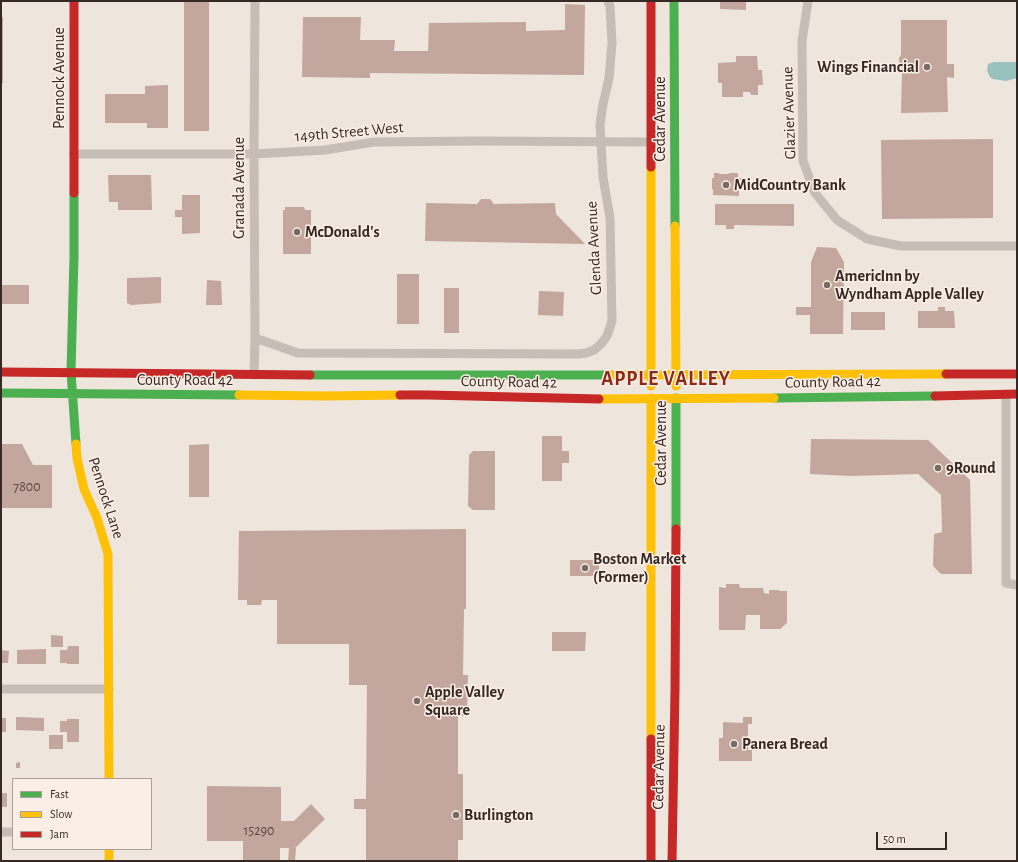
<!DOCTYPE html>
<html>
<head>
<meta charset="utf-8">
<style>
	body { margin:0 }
	#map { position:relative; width:1018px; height:862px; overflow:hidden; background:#eee5dd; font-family:"Alegreya Sans",sans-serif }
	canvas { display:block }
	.frame { position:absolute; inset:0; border:2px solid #362925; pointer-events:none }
	.legend { position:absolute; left:12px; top:778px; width:140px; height:72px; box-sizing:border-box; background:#fbeee4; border:1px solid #ac9f98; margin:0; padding:5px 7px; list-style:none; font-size:12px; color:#362925 }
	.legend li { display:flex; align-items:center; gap:8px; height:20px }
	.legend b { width:20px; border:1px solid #ac9f98 }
	.scale { position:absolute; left:876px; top:832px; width:71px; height:18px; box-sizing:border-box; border:2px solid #362925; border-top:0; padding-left:5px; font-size:12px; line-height:14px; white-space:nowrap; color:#362925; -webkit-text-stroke:3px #fbeee4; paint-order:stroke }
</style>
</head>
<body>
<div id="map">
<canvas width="1018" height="862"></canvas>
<div class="frame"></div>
<ul class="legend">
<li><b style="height:5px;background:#4caf50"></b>Fast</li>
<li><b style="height:5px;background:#ffc107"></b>Slow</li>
<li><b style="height:5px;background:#c62828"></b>Jam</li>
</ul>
<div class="scale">50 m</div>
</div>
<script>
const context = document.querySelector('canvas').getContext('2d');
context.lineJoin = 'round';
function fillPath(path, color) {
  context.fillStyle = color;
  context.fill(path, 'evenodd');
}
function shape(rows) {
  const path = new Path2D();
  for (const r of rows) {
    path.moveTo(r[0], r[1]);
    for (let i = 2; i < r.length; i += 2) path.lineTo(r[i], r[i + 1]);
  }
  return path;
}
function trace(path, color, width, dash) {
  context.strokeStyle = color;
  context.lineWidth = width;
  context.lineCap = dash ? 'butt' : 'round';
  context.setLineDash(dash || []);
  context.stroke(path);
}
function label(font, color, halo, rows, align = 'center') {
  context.font = font + ' "Alegreya Sans",sans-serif';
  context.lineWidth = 3;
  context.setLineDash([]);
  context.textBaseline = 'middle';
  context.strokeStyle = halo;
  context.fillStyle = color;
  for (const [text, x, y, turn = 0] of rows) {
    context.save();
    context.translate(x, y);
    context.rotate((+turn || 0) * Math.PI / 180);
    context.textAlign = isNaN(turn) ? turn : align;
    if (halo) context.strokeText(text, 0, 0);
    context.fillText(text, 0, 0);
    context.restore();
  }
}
fillPath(shape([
	[994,62,1017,62,1017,78,1006,81,993,79,990,77,987,71,988,64]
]), '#98c2be');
fillPath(shape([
	[184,1,209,1,209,131,184,131],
	[720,1,746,1,746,10,720,9],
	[565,4,585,5,584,75,370,73,370,78,302,77,303,17,361,17,360,40,395,40,394,51,428,51,429,23,526,22,526,31,565,30],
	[1,17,3,17,3,83,1,83],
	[901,20,947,20,947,64,954,64,954,78,947,77,948,112,901,113,902,69,899,62,899,58,901,55],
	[736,56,757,56,758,70,762,70,763,85,758,85,758,95,751,95,750,92,743,92,743,97,722,97,722,83,718,83,718,63,736,62],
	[168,85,168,128,147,128,147,123,105,123,105,94,145,94,145,86],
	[993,139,993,218,882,219,881,140],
	[714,173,719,173,719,174,729,174,729,173,738,173,738,178,743,178,743,190,739,190,739,196,713,195,713,189,712,189,712,178,714,178],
	[108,175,151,175,152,210,118,210,118,202,109,202],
	[182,195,200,195,200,233,182,234,182,217,175,217,175,210,182,210],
	[481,199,490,199,494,204,555,203,556,214,585,244,425,241,426,203,477,204],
	[715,204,794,204,794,226,734,225,734,229,726,229,726,225,715,225],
	[285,207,304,207,305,210,311,210,311,254,283,254,283,210,285,210],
	[817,247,836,248,844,262,843,334,810,334,810,315,796,315,796,307,811,307,811,262],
	[397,274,419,274,419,324,397,324],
	[161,277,161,303,131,305,127,303,127,278],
	[207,280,221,281,222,305,206,305],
	[1,285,29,285,29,304,1,304],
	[444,288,459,288,459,333,444,333],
	[539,291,564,292,563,316,538,315],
	[938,307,945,307,945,311,954,311,955,328,918,328,918,311,938,311],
	[851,312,885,312,885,330,851,330],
	[542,436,562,436,562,451,569,451,569,463,562,463,562,481,542,481],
	[811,439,928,440,970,480,972,574,941,574,933,566,934,534,942,532,941,495,918,474,851,476,810,474],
	[1,444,22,444,33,465,52,465,52,508,1,508],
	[209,444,209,497,189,497,189,445],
	[473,451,495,451,495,510,473,510,468,506,469,455],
	[466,529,466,609,464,609,463,675,468,675,467,716,458,716,458,774,463,774,463,840,458,840,458,861,366,861,366,809,354,809,354,799,366,799,367,685,349,685,349,644,277,644,277,600,262,600,261,605,247,605,247,600,238,600,239,531],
	[570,560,599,560,599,576,570,576],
	[726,584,739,584,740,588,763,588,764,593,769,594,769,590,779,590,779,591,787,591,787,623,780,629,760,629,760,615,746,615,745,630,719,630,719,587,726,588],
	[552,632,586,632,585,651,552,651],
	[51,635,63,636,63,647,51,647],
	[68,646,79,646,79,664,67,664,67,663,60,663,60,650,67,650],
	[46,649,46,664,17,664,17,650],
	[1,650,9,651,8,663,1,663],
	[16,717,44,718,44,731,16,730],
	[743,717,752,717,752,724,748,724,748,750,752,750,752,761,719,761,719,738,723,738,723,722,743,723],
	[1,718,6,718,6,732,1,732],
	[67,719,79,719,79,742,67,742,67,732,60,732,60,721,67,721],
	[49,735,63,735,63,749,49,749],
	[20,762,20,768,16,768,16,763],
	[207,786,281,787,281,821,294,821,311,804,325,819,295,848,296,848,295,861,288,861,289,848,280,848,280,861,243,861,243,841,207,841],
	[1,793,7,793,7,807,1,807]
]), '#c3a69d');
trace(shape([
	[808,1,802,41,803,161,815,193,837,220,867,239,901,246,1017,246],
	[74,154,254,154,325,150,374,142,478,141,651,142],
	[255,338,298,353,578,354,586,353,594,350,601,344,607,336,612,321,610,218,603,177,600,125,603,104,609,78,612,43,610,6,608,1],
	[254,375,255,338,254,154,255,1],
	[1006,394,1006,583,1017,585],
	[1,689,109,689],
	[1,832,13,832]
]), '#c6bdb7', 9);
trace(shape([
	[674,1,675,226],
	[74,193,74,256,71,372,76,444],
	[310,375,610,375],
	[1,393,239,395],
	[774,398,935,396],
	[676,529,676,398]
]), '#4caf50', 9);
trace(shape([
	[651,167,651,386],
	[675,226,676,386],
	[610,375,946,374],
	[239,395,325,396,400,395],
	[599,399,774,398],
	[76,444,77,458,84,489,97,518,108,554,109,779],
	[651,739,651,398],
	[109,849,109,861]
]), '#ffc107', 9);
trace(shape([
	[74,1,74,193],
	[651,1,651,167],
	[1,372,310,375],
	[946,374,1017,374],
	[400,395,428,395,599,399],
	[935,396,1017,394],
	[651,739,651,861],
	[672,861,675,690,676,529]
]), '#c62828', 9);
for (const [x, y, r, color] of [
	[927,67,4,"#766b65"],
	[726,185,4,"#766b65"],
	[297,232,4,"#766b65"],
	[827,285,4,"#766b65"],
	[938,468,4,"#766b65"],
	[585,568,4,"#766b65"],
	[417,701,4,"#766b65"],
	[734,744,4,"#766b65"],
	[456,815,4,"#766b65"]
]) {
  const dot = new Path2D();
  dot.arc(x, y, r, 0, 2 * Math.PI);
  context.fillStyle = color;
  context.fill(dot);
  trace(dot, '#fbeee4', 1.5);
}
label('14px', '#594843', null, [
	["7800",27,487],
	["15290",259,831]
]);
label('bold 16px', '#362925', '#fbeee4', [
	["Wings Financial",919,67,"right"],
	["MidCountry Bank",734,185],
	["McDonald's",305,232],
	["AmericInn by",835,276],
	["Wyndham Apple Valley",835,294],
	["9Round",946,468],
	["Boston Market",593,559],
	["(Former)",593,577],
	["Apple Valley",425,692],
	["Square",425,710],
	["Panera Bread",742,744],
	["Burlington",464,815]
], 'left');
label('16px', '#362925', '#fbeee4', [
	["Pennock Avenue",59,78,-90],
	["Glazier Avenue",789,113,-92],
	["Cedar Avenue",660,119,-90],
	["149th Street West",349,132,-5],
	["Granada Avenue",239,188,-90],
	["Glenda Avenue",594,248,-93],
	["County Road 42",185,380],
	["County Road 42",509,382,1],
	["County Road 42",833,382,-1],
	["Cedar Avenue",661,443,-90],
	["Pennock Lane",106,498,72],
	["Cedar Avenue",659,767,-89]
]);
context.letterSpacing = '1px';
label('bold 20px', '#8d2916', '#fbeee4', [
	["APPLE VALLEY",666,379]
]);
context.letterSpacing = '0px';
</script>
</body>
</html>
